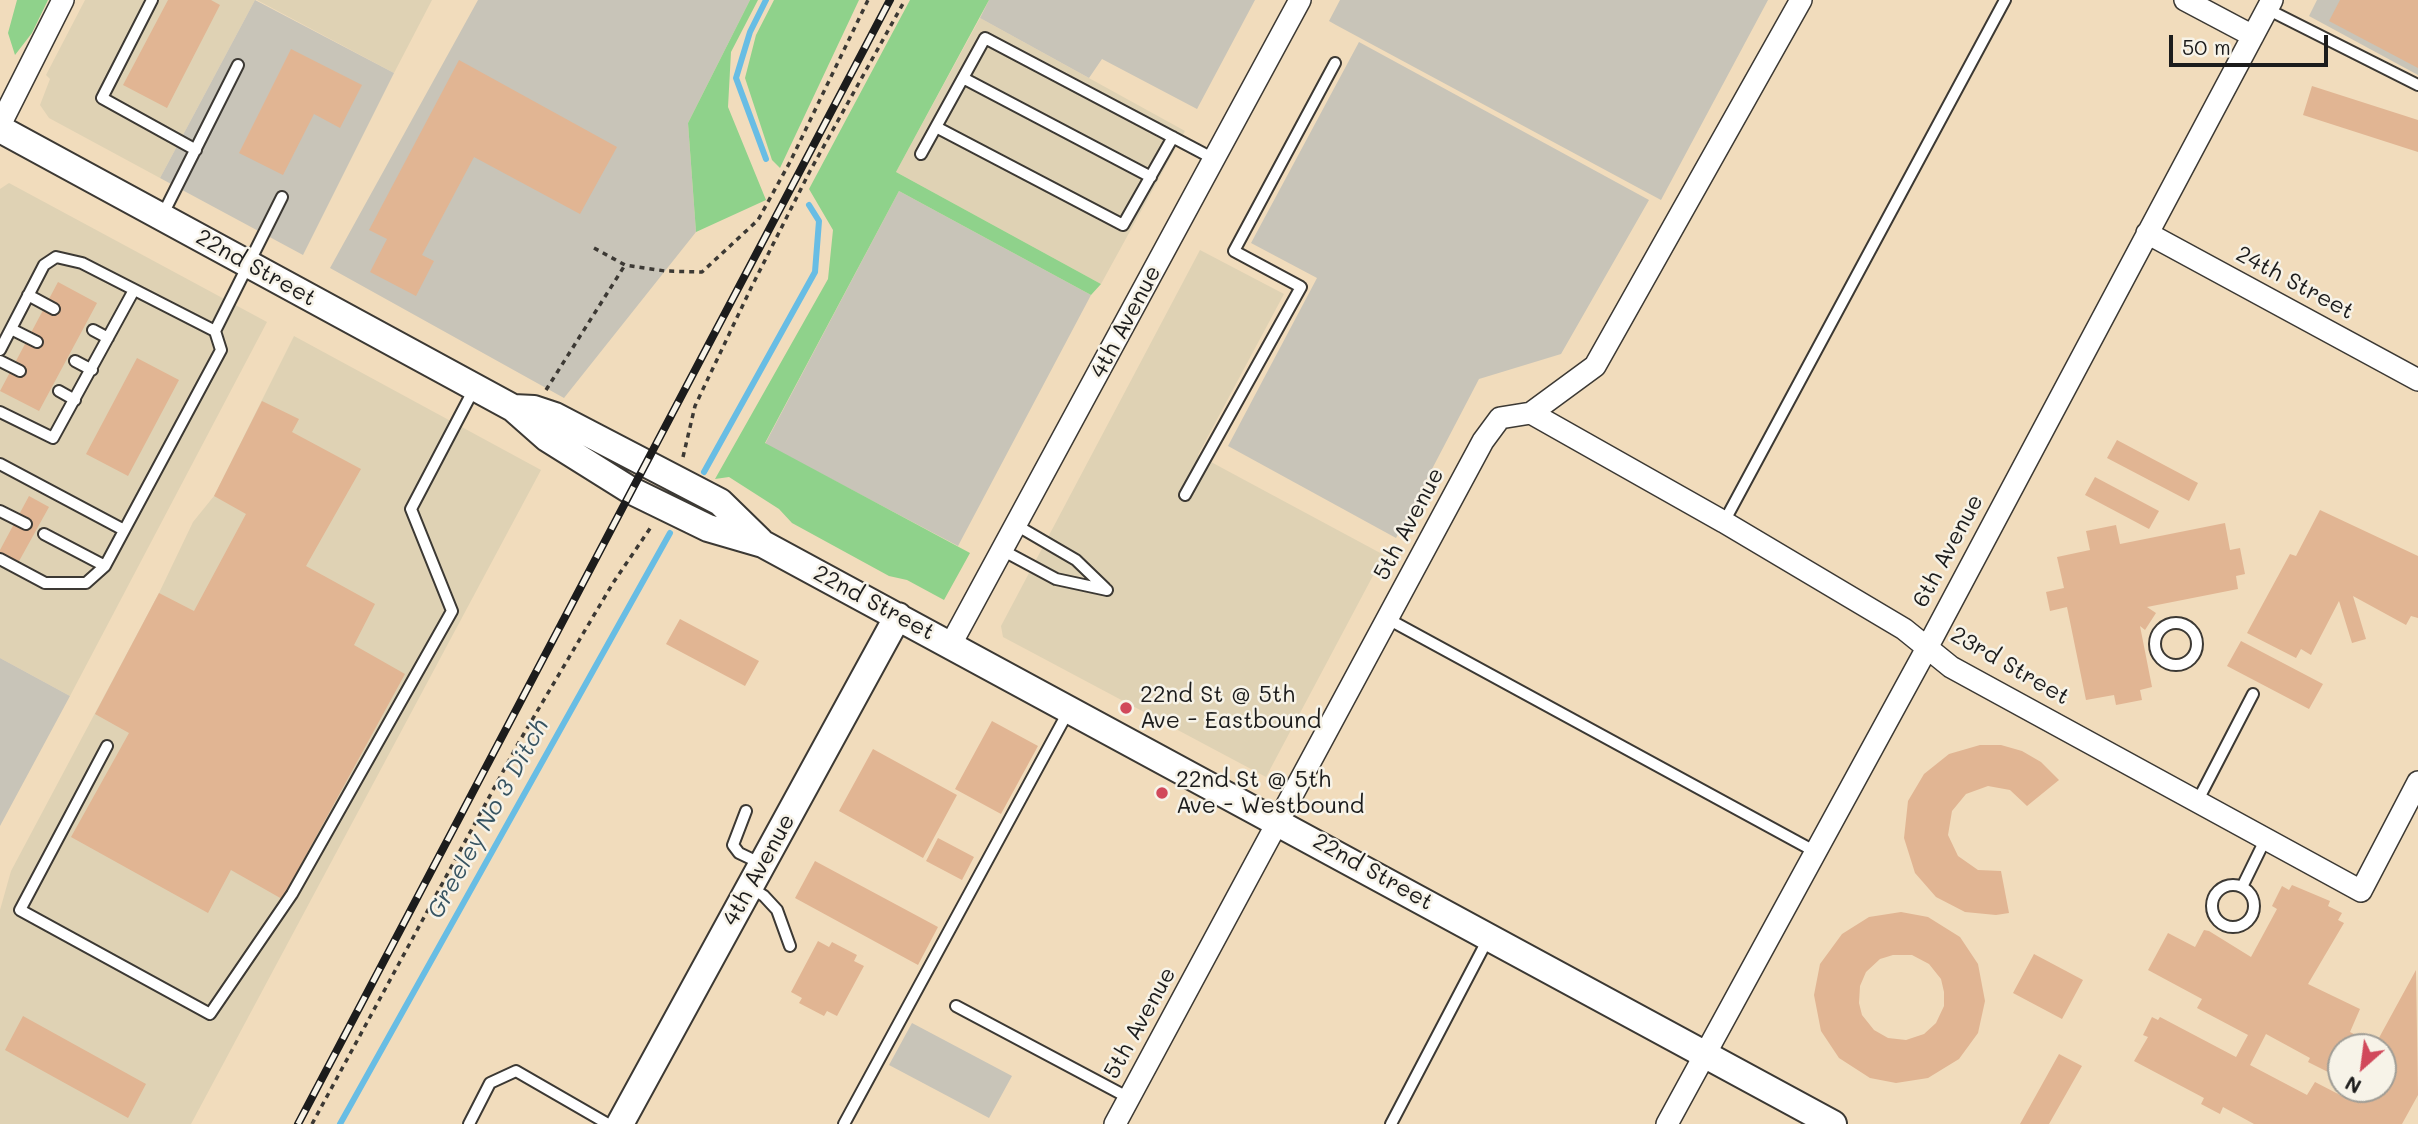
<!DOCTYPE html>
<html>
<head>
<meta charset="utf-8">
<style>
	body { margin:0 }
	#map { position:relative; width:2418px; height:1124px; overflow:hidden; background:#f1dcbc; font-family:Mali,sans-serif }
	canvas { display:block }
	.north { position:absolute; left:2327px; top:1033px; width:70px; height:70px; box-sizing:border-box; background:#f7f3e8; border:2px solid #9f9d96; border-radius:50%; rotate:208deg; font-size:19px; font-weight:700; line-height:28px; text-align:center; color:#1c1c1c }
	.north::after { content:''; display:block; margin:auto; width:24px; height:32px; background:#d1495b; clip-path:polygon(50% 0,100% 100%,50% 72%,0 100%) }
	.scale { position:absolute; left:2169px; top:35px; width:159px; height:32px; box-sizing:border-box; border:4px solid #1c1c1c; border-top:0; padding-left:9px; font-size:21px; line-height:24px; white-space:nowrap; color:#1c1c1c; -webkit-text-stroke:5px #f7f3e8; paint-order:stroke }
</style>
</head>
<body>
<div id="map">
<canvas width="2418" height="1124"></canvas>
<div class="north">N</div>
<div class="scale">50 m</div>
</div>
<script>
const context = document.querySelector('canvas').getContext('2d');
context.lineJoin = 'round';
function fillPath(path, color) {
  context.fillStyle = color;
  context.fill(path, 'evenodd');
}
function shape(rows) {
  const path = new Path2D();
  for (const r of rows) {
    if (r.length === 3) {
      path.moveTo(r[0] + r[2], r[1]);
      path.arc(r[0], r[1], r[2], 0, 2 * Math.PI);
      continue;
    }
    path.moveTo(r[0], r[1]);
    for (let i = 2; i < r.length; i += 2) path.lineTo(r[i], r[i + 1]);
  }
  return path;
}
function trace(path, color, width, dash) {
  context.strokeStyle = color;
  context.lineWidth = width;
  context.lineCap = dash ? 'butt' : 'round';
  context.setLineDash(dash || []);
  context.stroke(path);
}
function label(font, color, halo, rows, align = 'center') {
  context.font = font + ' Mali,sans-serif';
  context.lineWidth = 5;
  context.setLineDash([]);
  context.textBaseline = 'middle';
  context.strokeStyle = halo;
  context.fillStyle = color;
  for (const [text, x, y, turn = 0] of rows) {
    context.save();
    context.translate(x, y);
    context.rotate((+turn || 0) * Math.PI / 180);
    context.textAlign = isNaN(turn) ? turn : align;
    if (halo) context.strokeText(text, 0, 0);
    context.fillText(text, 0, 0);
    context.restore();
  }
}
fillPath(shape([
	[85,0,255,0,160,178,49,118,40,105,50,79,46,75],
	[257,0,432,0,394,73],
	[980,18,1185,131,1101,284,896,172],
	[9,183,267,322,70,696,0,658,0,189],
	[1200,250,1284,294,1198,455,1384,555,1266,777,1003,637,1001,626],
	[294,336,541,470,191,1124,0,1124,0,910,11,871,159,593,193,522,214,496]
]), '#dfd2b4');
fillPath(shape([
	[255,0,394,73,303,255,160,178],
	[478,0,750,0,688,123,696,232,564,398,330,268],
	[989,0,1255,0,1197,109,1102,59,1089,78,980,18],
	[1340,0,1768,0,1661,200,1336,25,1329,21],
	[2317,0,2418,0,2418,75,2309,16],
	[1359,42,1649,200,1561,354,1479,379,1396,538,1228,446,1317,278,1251,243],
	[899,191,1091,295,958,546,765,444],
	[0,658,70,696,0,826],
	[912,1023,1012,1076,989,1118,889,1065]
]), '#c8c4b8');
fillPath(shape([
	[17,0,48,0,32,33,15,55,8,33],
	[750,0,758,0,731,52,728,107,766,200,696,232,688,123],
	[774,0,859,0,780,168,772,160,745,78,756,35],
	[910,0,989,0,896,172,1101,284,1091,295,899,191,765,443,970,553,944,600,907,580,889,576,792,523,779,509,729,477,715,479,828,279,833,230,809,189]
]), '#8fd28b');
trace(shape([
	[766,159,736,78,750,32,766,0],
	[704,472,815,272,819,221,809,205],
	[340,1124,670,533]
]), '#68bde4', 6);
fillPath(shape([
	[168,0,211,0,220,5,167,108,123,85],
	[2340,0,2418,0,2418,68,2329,21],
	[291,49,362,85,340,128,314,114,283,175,239,153],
	[459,60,617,147,580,214,474,157,422,255,434,261,416,296,370,272,387,239,369,230],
	[2312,86,2418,120,2418,152,2303,115],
	[58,282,97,303,39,411,0,391],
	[137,358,179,380,128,476,86,454],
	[262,401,299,419,292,432,361,469,306,566,375,604,354,645,405,674,282,899,231,870,208,913,71,837,129,733,95,714,159,593,194,611,246,514,214,496],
	[2117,440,2198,483,2189,501,2107,458],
	[2095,477,2159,511,2149,529,2085,495],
	[29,496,49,507,18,563,0,553,0,550],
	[2320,510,2418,556,2418,618,2411,616,2406,625,2353,596,2366,639,2352,643,2339,601,2311,655,2301,649,2296,658,2247,633,2290,554,2296,556],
	[2225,523,2230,550,2240,548,2245,574,2236,576,2238,589,2147,607,2156,613,2145,630,2140,626,2152,687,2140,690,2142,700,2116,705,2114,695,2086,700,2067,607,2050,611,2046,592,2064,588,2057,557,2090,550,2086,531,2116,525,2120,544],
	[680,619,759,661,745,686,666,644],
	[2241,641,2323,684,2309,709,2227,666],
	[992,721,1038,746,1001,814,955,789],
	[1980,745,2001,745,2022,751,2041,762,2059,780,2027,806,2010,790,1988,786,1966,794,1952,811,1948,835,1958,856,1978,870,2001,871,2009,913,1996,915,1965,912,1936,897,1915,873,1904,838,1908,801,1924,774,1949,754],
	[873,749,957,795,923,858,839,811],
	[938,838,974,857,962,880,926,861],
	[815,861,938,927,918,965,795,898],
	[2292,885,2330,901,2328,906,2342,913,2338,920,2344,923,2308,984,2360,1009,2350,1032,2362,1038,2357,1047,2341,1047,2328,1072,2308,1062,2310,1058,2266,1034,2250,1065,2307,1095,2315,1082,2342,1096,2344,1092,2348,1095,2351,1089,2383,1089,2383,1047,2374,1047,2416,970,2418,1095,2402,1124,2254,1124,2223,1107,2220,1114,2201,1104,2204,1098,2134,1061,2148,1037,2143,1035,2152,1017,2158,1020,2160,1017,2236,1057,2248,1035,2197,1008,2202,999,2148,970,2168,933,2195,947,2204,930,2209,931,2251,957,2277,909,2272,906,2282,886,2289,890],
	[1901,912,1928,917,1960,937,1978,964,1985,1001,1978,1033,1959,1059,1928,1078,1896,1083,1870,1078,1839,1058,1821,1031,1814,995,1820,964,1842,934,1869,917],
	[1893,955,1912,955,1929,964,1941,979,1944,992,1944,1006,1936,1023,1924,1034,1906,1040,1888,1038,1874,1030,1862,1015,1859,1003,1860,986,1866,972,1880,959],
	[818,941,829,947,832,942,857,955,854,961,864,966,837,1016,827,1011,824,1016,799,1003,802,998,791,992],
	[2034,954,2083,980,2062,1019,2013,993],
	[23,1016,146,1084,128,1118,5,1050],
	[2059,1054,2082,1066,2049,1124,2020,1124]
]), '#e1b593');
const service = shape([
	[152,0,102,98,196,150],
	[2267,9,2418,85],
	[963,78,1151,177],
	[936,127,1123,225,1173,137],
	[921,154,985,38,1214,159],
	[162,216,238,65],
	[28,295,54,309],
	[11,329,37,342],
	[93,330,108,338],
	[0,350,44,265,56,257,82,263,215,331],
	[0,361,20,371],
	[75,361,92,370],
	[59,391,75,400],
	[0,412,53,438,134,290],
	[0,464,124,530],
	[1185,495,1301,287,1234,251,1335,63],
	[0,511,26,524],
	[1724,522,2005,0],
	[1016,525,1076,560,1105,588],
	[44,534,105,566],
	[1002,550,1056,579,1107,590],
	[0,559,45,583,86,583,105,566,221,350,215,331,282,197],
	[1388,619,1814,851],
	[2176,644,21],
	[107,746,20,910,210,1014,292,894,452,611,411,509,475,387],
	[2198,800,2253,694],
	[746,811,733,845,739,853,762,864],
	[2233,906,21],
	[750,887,764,896,777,910,790,946],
	[2242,887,2266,838],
	[956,1006,1129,1098],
	[469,1124,490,1083,516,1071,608,1124],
	[844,1124,1068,712],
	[1391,1124,1489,937]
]);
const minor = shape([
	[2185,0,2253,36],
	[0,125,63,0],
	[2147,233,2418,380],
	[1531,413,1724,522,1904,629,1951,667,2361,891,2418,782],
	[951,644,1300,0],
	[1115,1124,1483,441,1500,418,1531,413,1595,366,1801,0],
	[1667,1124,1927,648,2272,0]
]);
const tertiary = shape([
	[0,129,513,408,547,438,630,490,708,528,763,544,1833,1124],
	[513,408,534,409,555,416,720,502,760,541],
	[620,1124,898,616]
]);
trace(service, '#3c3934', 14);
trace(minor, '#3c3934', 24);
trace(tertiary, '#3c3934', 30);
trace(shape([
	[594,248,625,265,665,271,702,272,758,220,790,162,868,0],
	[546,390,625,265],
	[683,457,695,406,751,288,810,171,905,0],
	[312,1124,519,742,613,583,651,527]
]), '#3c3934', 3.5, [5, 5]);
trace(service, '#fff', 10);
trace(minor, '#fff', 21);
trace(tertiary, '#fff', 26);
const rail = shape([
	[298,1124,890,0]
]);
trace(rail, '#1c1c1c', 8);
trace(rail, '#f7f3e8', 5, [16]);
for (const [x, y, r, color] of [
	[1126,708,7,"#d1495b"],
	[1162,793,7,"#d1495b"]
]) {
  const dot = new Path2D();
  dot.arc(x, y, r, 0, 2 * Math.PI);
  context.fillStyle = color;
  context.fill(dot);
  trace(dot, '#f7f3e8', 2.5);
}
label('23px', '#1c1c1c', '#f7f3e8', [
	["22nd Street",256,268,29],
	["24th Street",2295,283,28],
	["4th Avenue",1126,322,-62],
	["5th Avenue",1409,524,-62],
	["6th Avenue",1948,551,-62],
	["22nd Street",874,603,28],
	["23rd Street",2010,666,30],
	["4th Avenue",759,870,-61],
	["22nd Street",1373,872,29],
	["5th Avenue",1140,1023,-61]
]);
label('23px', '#1c1c1c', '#f7f3e8', [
	["22nd St @ 5th",1140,695],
	["Ave - Eastbound",1140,721],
	["22nd St @ 5th",1176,780],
	["Ave - Westbound",1176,806]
], 'left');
label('italic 24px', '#375462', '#f7f3e8', [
	["Greeley No 3 Ditch",488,819,-61]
]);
</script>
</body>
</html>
